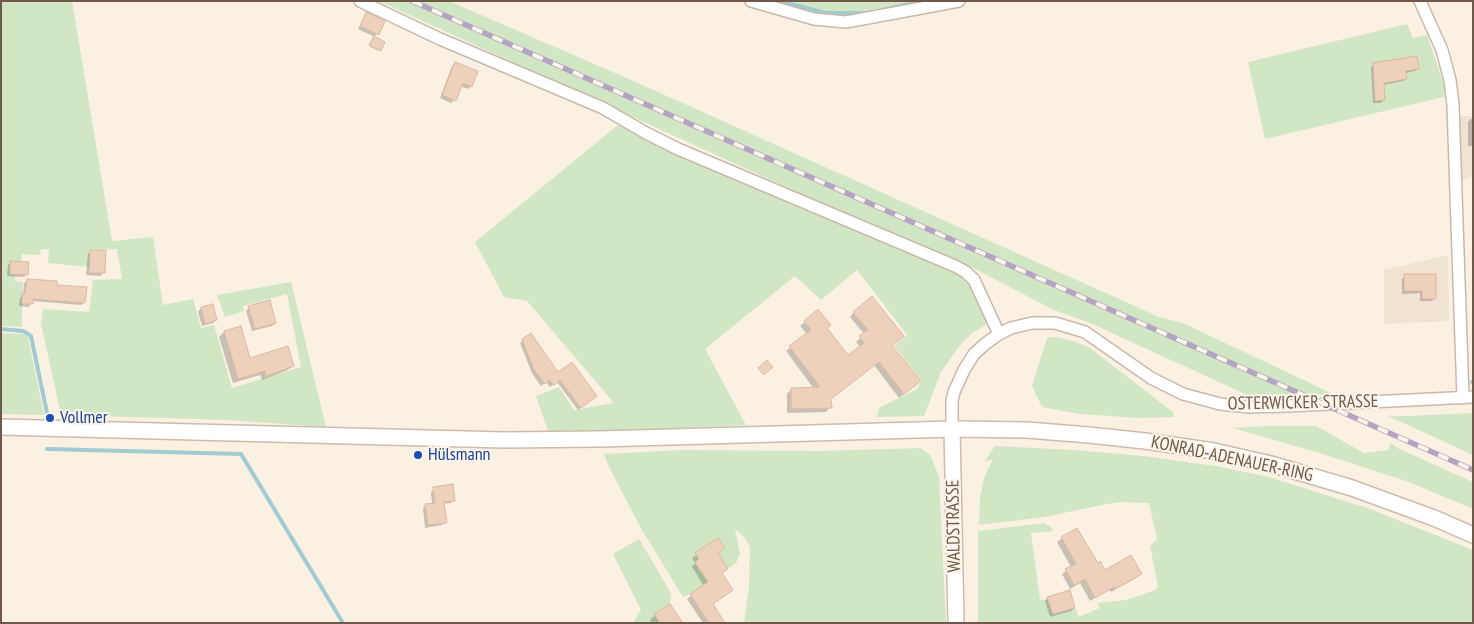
<!DOCTYPE html>
<html>
<head>
<meta charset="utf-8">
<style>
	body { margin:0 }
	#map { position:relative; width:1474px; height:624px; overflow:hidden; background:#faf1e3; font-family:"PT Sans Narrow",sans-serif }
	canvas { display:block }
	.frame { position:absolute; inset:0; border:2px solid #6f594b; pointer-events:none }
</style>
</head>
<body>
<div id="map">
<canvas width="1474" height="624"></canvas>
<div class="frame"></div>
</div>
<script>
const context = document.querySelector('canvas').getContext('2d');
context.lineJoin = 'round';
function fillPath(path, color) {
  context.fillStyle = color;
  context.fill(path, 'evenodd');
}
function shape(rows) {
  const path = new Path2D();
  for (const r of rows) {
    path.moveTo(r[0], r[1]);
    for (let i = 2; i < r.length; i += 2) path.lineTo(r[i], r[i + 1]);
  }
  return path;
}
function trace(path, color, width, dash) {
  context.strokeStyle = color;
  context.lineWidth = width;
  context.lineCap = dash ? 'butt' : 'round';
  context.setLineDash(dash || []);
  context.stroke(path);
}
function label(font, color, halo, rows, align = 'center') {
  context.font = font + ' "PT Sans Narrow",sans-serif';
  context.lineWidth = 4;
  context.setLineDash([]);
  context.textBaseline = 'middle';
  context.strokeStyle = halo;
  context.fillStyle = color;
  for (const [text, x, y, turn = 0] of rows) {
    context.save();
    context.translate(x, y);
    context.rotate((+turn || 0) * Math.PI / 180);
    context.textAlign = isNaN(turn) ? turn : align;
    if (halo) context.strokeText(text, 0, 0);
    context.fillText(text, 0, 0);
    context.restore();
  }
}
fillPath(shape([
	[1459,116,1473,116,1473,176,1461,180],
	[1448,255,1449,321,1384,324,1384,270]
]), '#f1e3d2');
fillPath(shape([
	[1,1,72,1,112,241,153,237,163,305,193,299,201,328,214,325,232,388,301,367,287,294,243,306,244,311,225,317,217,295,291,282,326,427,228,420,61,415,41,323,43,309,89,312,93,280,122,279,117,249,90,250,89,267,48,263,49,249,41,249,40,255,22,254,21,261,10,261,10,273,15,274,15,281,23,282,22,304,22,327,1,326],
	[379,1,449,1,638,83,1159,317,1183,323,1333,394,1254,398,1090,323,1054,310,954,258,915,246],
	[754,1,945,1,862,20,820,19],
	[1407,24,1413,38,1427,35,1444,84,1444,97,1265,139,1248,62],
	[618,125,676,152,811,207,911,254,953,269,970,283,985,312,986,325,972,333,960,345,941,372,924,416,877,417,879,408,917,389,922,381,894,346,907,335,857,270,821,300,795,276,705,349,746,425,549,434,536,396,559,387,574,410,614,403,527,301,504,297,475,242],
	[1,333,23,334,28,337,44,415,1,414],
	[1056,337,1073,341,1090,348,1174,413,1174,417,1139,418,1080,414,1042,407,1032,386,1047,338],
	[1473,413,1473,455,1388,416,1408,416],
	[1268,426,1316,426,1364,453,1388,450,1391,443,1397,448,1473,482,1473,509,1406,481,1323,454,1233,428],
	[995,446,1073,450,1144,456,1215,466,1269,477,1370,509,1473,550,1473,623,978,623,978,531,1044,523,1052,528,1053,531,1031,533,1040,600,1048,599,1053,614,1075,608,1079,617,1100,608,1097,603,1126,600,1156,590,1158,586,1150,546,1157,539,1149,503,1123,502,1107,504,1044,517,979,525,980,497,984,478,993,459,984,462],
	[921,448,931,456,939,477,946,623,744,623,749,587,750,547,744,537,735,529,740,554,736,563,728,569,722,560,716,554,724,548,718,538,695,553,699,559,695,563,701,573,707,569,713,579,690,594,683,597,642,530,610,469,604,454,683,450,819,451],
	[639,539,671,593,670,604,654,614,660,623,633,623,641,610,613,554]
]), '#d1e6c3');
fillPath(shape([
	[366,14,383,22,374,38,380,50,379,51,369,46,375,37,358,29],
	[455,63,471,86,468,89,460,86,454,100,451,103,440,98,452,66],
	[1374,65,1418,68,1415,71,1405,73,1406,79,1403,81,1383,85,1384,100,1381,103,1373,103,1371,67],
	[1471,119,1473,119,1473,146,1468,146,1468,122],
	[91,251,103,273,100,276,86,275,88,254],
	[11,262,27,274,24,277,7,276,8,265],
	[1405,276,1435,298,1432,301,1420,301,1420,293,1402,294,1402,279],
	[27,280,56,286,84,302,81,305,32,301,29,307,19,306,20,298,23,295,24,283],
	[201,308,216,320,213,323,202,326,198,312],
	[249,308,275,323,272,326,252,331,246,311],
	[854,312,891,346,915,386,899,398,874,365,830,400,830,407,826,412,787,413,787,394,791,389,814,389,786,351,807,334,800,326,805,322,825,329,847,357,860,347,856,342,864,334,850,317],
	[240,328,249,359,293,365,288,370,262,380,260,375,233,383,219,337,224,332],
	[523,340,558,374,593,399,578,410,557,382,550,387,546,382,541,386,532,373,520,343],
	[434,489,454,500,451,503,443,504,445,522,442,525,425,528,423,508,426,505,432,504,431,492],
	[1062,538,1097,564,1104,572,1140,574,1136,578,1111,592,1109,590,1090,601,1080,583,1070,589,1062,574,1071,567,1057,542],
	[718,540,717,553,721,574,732,590,712,605,723,623,703,623,687,599,704,586,692,567,695,563,692,558],
	[1048,598,1074,608,1071,611,1050,617,1045,601],
	[670,605,681,623,652,623,650,620,655,615]
]), '#0003');
trace(shape([
	[780,1,825,13,864,13],
	[883,10,923,1],
	[1,329,23,331,31,336,47,413],
	[1472,382,1473,382],
	[47,449,241,454,343,623]
]), '#a1cad2', 4);
const building = shape([
	[366,12,385,21,379,35,360,26,366,12],
	[374,36,385,42,381,51,369,45,374,36],
	[1417,56,1419,69,1406,71,1407,79,1384,83,1385,100,1375,101,1373,63,1417,56],
	[455,62,478,71,472,87,463,83,456,101,442,95,455,62],
	[90,250,106,250,105,273,89,273,90,250],
	[10,261,29,262,28,275,10,274,10,261],
	[1404,274,1436,274,1436,299,1422,299,1422,291,1404,291,1404,274],
	[27,279,57,281,57,285,87,287,85,303,33,299,33,304,22,304,22,294,25,294,27,279],
	[872,296,904,336,892,346,921,381,904,394,879,362,831,399,832,408,791,409,791,388,820,387,789,346,811,330,804,321,818,309,831,325,827,328,848,355,864,343,859,336,868,330,853,312,872,296],
	[270,300,276,323,255,329,248,306,270,300],
	[213,304,217,320,205,324,201,307,213,304],
	[241,326,250,358,288,346,294,366,266,376,265,371,238,379,224,331,241,326],
	[531,333,558,372,572,362,597,396,581,408,560,380,554,385,549,380,545,384,534,370,522,339,531,333],
	[767,360,773,367,764,375,758,368,767,360],
	[453,484,455,501,444,502,447,523,428,525,425,504,435,503,433,487,453,484],
	[1077,528,1098,563,1100,561,1105,570,1131,555,1142,574,1115,589,1114,587,1095,598,1085,579,1074,585,1065,569,1076,564,1061,537,1077,528],
	[718,538,725,548,718,553,728,569,722,573,733,590,713,604,725,623,709,623,690,594,708,582,695,562,699,559,695,553,718,538],
	[1070,590,1075,608,1053,614,1047,597,1070,590],
	[670,604,683,623,660,623,654,614,670,604]
]);
fillPath(building, '#edd1bd');
trace(building, '#deb89f', 1);
const street = shape([
	[360,1,440,39,603,108,646,133,678,149,955,266,966,272,974,280,999,334],
	[751,1,814,19,846,22,959,1],
	[1420,1,1442,50,1450,80,1453,105,1463,398],
	[952,429,952,401,954,392,964,370,974,354,985,344,999,334,1011,328,1032,323,1055,323,1085,332,1151,378,1183,394,1220,404,1249,407,1287,406,1473,397]
]);
const secondary = shape([
	[1,427,504,440,600,439,952,429,1027,430,1089,435,1145,441,1214,451,1271,464,1352,488,1434,518,1473,535],
	[952,429,956,623]
]);
trace(street, '#c9b9ab', 14);
trace(secondary, '#cfbbab', 18);
trace(street, '#fff', 11);
trace(secondary, '#fff', 15);
const rail = shape([
	[412,1,1473,470]
]);
trace(rail, '#b4a3c2', 5.5);
trace(rail, '#fdf5e9', 4, [11]);
for (const [x, y, r, color] of [
	[50,418,5,"#1a4fb4"],
	[418,455,5,"#1a4fb4"]
]) {
  const dot = new Path2D();
  dot.arc(x, y, r, 0, 2 * Math.PI);
  context.fillStyle = color;
  context.fill(dot);
  trace(dot, '#fdf5e9', 2);
}
label('18px', '#6f594b', '#fdf5e9', [
	["OSTERWICKER STRASSE",1303,403,-1],
	["KONRAD-ADENAUER-RING",1232,459,12],
	["WALDSTRASSE",954,526,-91]
]);
label('18px', '#164399', '#fdf5e9', [
	["Vollmer",60,418],
	["Hülsmann",428,455]
], 'left');
</script>
</body>
</html>
